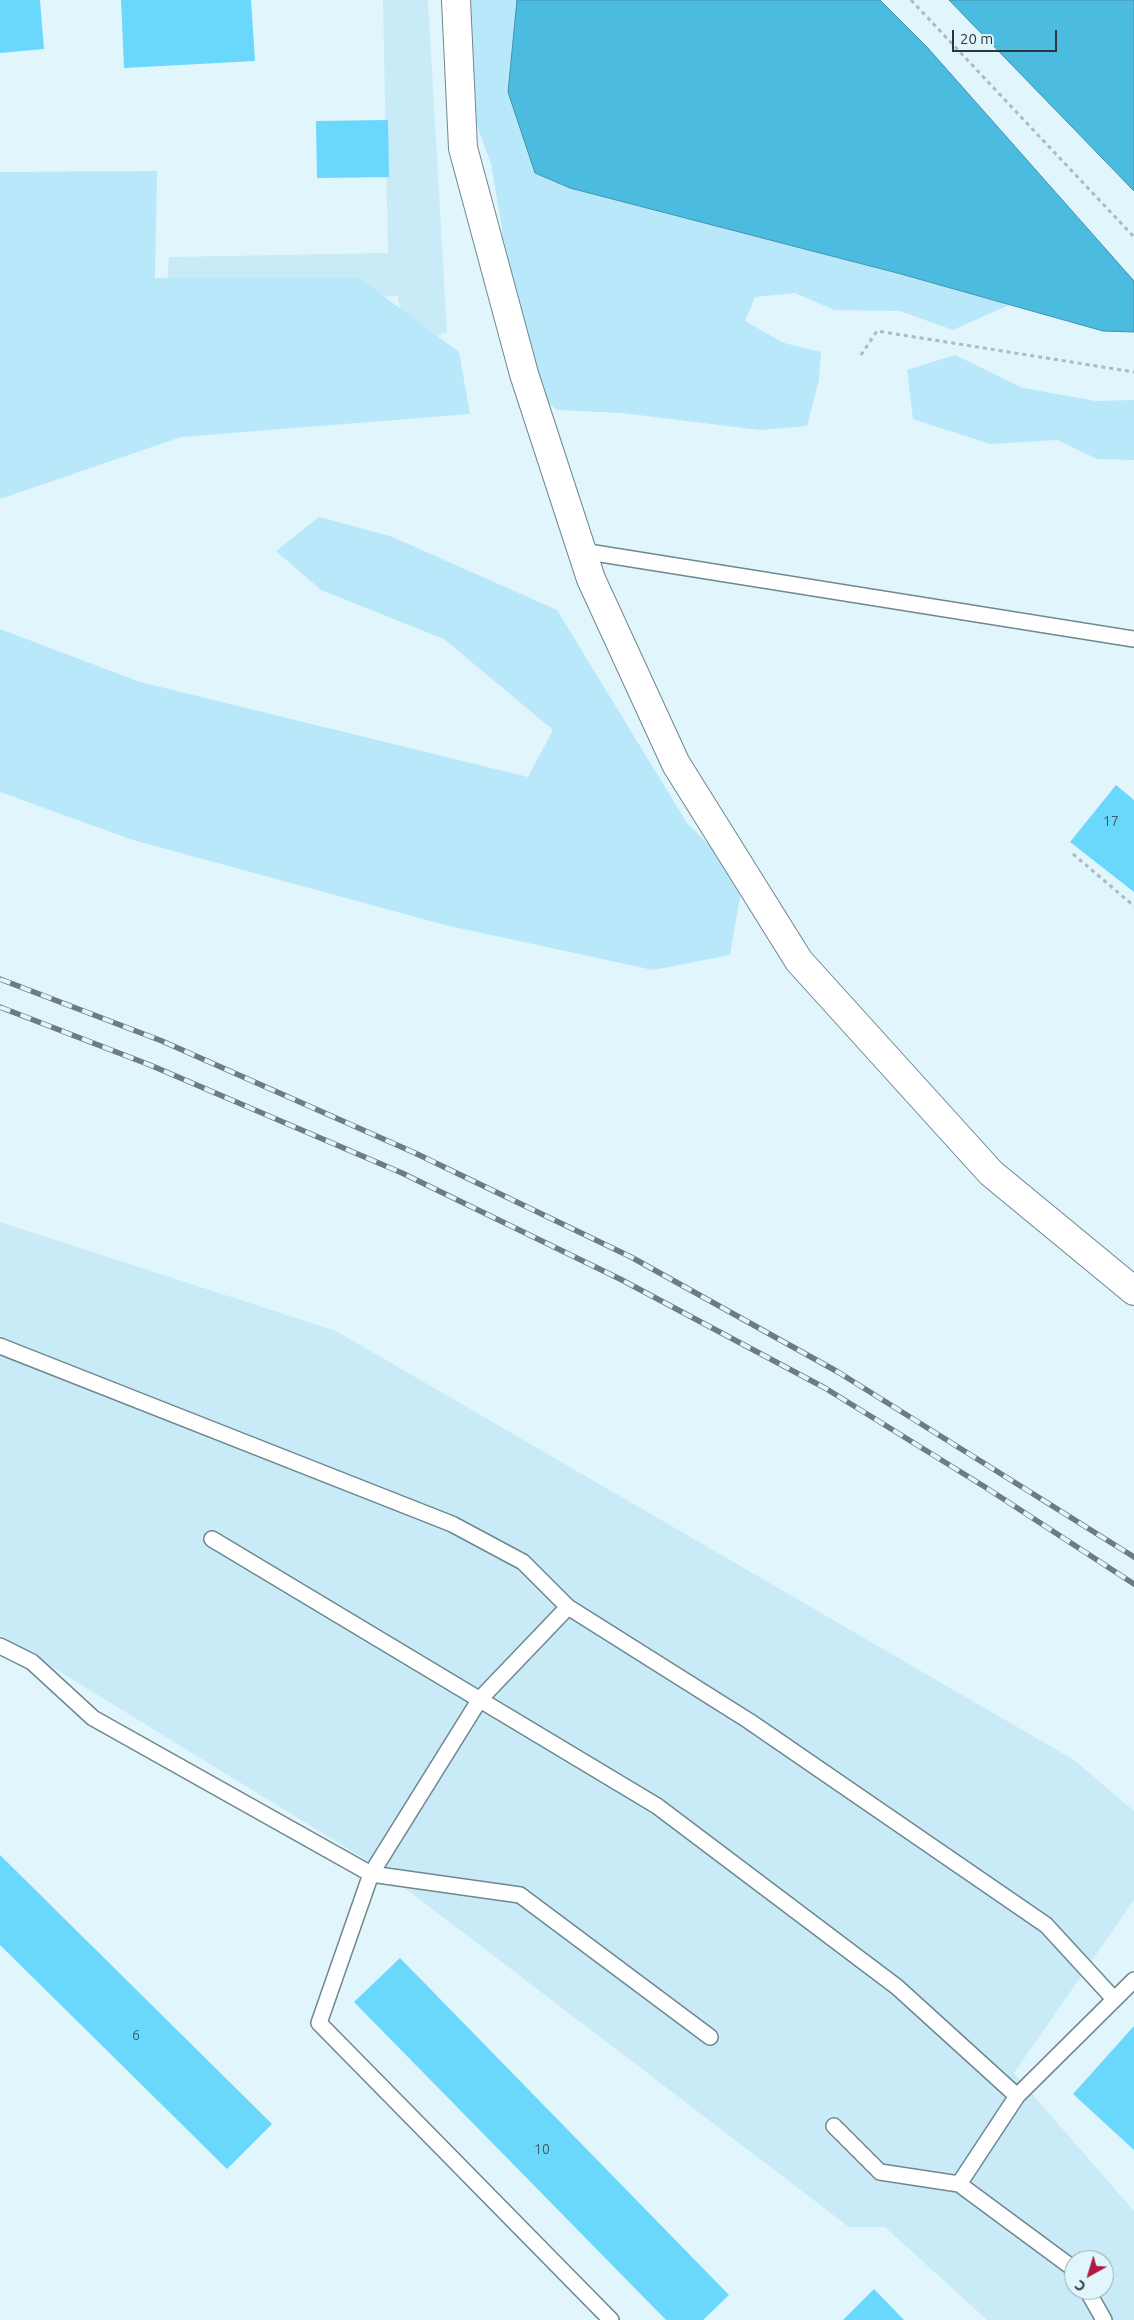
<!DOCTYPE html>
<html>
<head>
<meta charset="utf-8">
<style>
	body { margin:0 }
	#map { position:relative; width:1134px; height:2320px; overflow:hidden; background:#e1f5fd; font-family:Ubuntu,sans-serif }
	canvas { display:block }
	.north { position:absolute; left:1064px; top:2250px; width:50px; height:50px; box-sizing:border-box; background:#e1f5fd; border:1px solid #99a9af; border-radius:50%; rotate:219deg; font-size:14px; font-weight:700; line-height:20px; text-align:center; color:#2c363a }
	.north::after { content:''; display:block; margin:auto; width:18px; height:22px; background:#ae1b43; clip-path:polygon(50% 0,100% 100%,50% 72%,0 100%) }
	.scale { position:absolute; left:952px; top:30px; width:105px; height:22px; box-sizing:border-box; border:2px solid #2c363a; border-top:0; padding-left:6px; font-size:15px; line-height:18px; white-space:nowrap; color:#2c363a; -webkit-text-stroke:4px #e1f5fd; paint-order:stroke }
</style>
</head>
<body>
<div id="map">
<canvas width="1134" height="2320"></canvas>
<div class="north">С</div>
<div class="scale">20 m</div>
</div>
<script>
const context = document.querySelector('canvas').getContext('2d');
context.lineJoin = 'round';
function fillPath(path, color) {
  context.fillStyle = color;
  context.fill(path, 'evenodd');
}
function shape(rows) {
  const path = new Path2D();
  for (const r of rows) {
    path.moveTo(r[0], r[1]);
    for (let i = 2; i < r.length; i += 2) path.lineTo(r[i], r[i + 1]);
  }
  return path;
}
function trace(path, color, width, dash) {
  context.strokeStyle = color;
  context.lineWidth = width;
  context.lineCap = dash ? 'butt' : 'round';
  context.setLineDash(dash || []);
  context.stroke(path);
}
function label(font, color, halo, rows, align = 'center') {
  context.font = font + ' Ubuntu,sans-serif';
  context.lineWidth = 5;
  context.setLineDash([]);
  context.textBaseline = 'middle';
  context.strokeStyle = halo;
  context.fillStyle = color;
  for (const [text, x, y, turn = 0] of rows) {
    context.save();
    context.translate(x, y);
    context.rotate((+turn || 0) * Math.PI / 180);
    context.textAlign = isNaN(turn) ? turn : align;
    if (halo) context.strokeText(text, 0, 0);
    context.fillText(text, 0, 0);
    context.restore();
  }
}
fillPath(shape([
	[383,0,428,0,447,333,405,343,398,296,166,302,169,257,388,253],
	[0,1222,336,1331,1074,1760,1134,1811,1134,1900,1014,2073,1134,2211,1134,2320,987,2320,885,2227,849,2227,376,1866,0,1635],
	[1074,2260,1104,2260,1104,2290,1074,2290]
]), '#c9ebf8');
fillPath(shape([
	[465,0,517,0,508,92,535,173,570,188,742,231,1009,305,953,330,900,311,834,310,795,293,755,297,745,321,784,343,821,352,819,380,807,426,760,430,622,413,557,410,538,395,504,276,502,228,491,164,471,109],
	[157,171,155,278,359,278,459,352,470,414,181,437,0,499,0,172],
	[955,355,1023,388,1096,401,1134,400,1134,460,1097,459,1057,440,990,444,913,419,907,370],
	[319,517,390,536,557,610,687,823,743,879,730,955,653,970,445,925,133,840,0,792,0,629,140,682,528,777,553,730,444,639,321,590,276,551]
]), '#b9e8fa');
const water = shape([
	[517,0,880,0,927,47,1134,281,1134,332,1103,331,897,273,570,188,535,173,508,92,517,0],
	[949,0,1134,0,1134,191,949,0]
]);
fillPath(water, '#4bbcdf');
trace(water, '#4294ae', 1);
fillPath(shape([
	[0,0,40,0,44,49,0,53],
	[121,0,251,0,255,61,124,68],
	[388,120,389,177,317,178,316,121],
	[1116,785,1134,800,1134,892,1070,842],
	[0,1855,272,2124,227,2169,0,1945],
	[400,1958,729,2295,703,2320,666,2320,354,2002],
	[1134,2026,1134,2150,1073,2094],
	[874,2289,904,2320,843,2320]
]), '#6ad7fc');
const service = shape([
	[582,551,1134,639],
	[0,1346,452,1524,523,1562,568,1607,749,1721,1046,1925,1114,1999],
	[212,1539,657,1806,897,1987,1017,2096,959,2184,1074,2269],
	[568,1607,480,1699,371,1874,319,2023,611,2320],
	[0,1646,32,1662,93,1718,371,1874,520,1895,710,2037],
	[1017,2096,1134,1980],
	[834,2126,880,2172,959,2184],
	[1087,2290,1104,2320]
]);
const minor = shape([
	[456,0,463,148,524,374,591,579,676,764,799,961,991,1173,1134,1291]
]);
trace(service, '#6f878f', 18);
trace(minor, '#6f878f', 30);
trace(shape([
	[911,0,1134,237],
	[861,355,877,331,1134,372],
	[1073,854,1134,906]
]), '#aabbc2', 3, [4, 4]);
trace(service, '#fff', 15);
trace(minor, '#fff', 28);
const rail = shape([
	[0,979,162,1041,415,1153,631,1257,838,1372,1134,1557],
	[0,1007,150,1065,402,1173,620,1279,825,1388,985,1487,1134,1584]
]);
trace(rail, '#6e7c81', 5.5);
trace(rail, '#e1f5fd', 4, [11]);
label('14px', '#3c5e6a', null, [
	["17",1111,821],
	["6",136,2035],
	["10",542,2149]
]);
</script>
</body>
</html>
